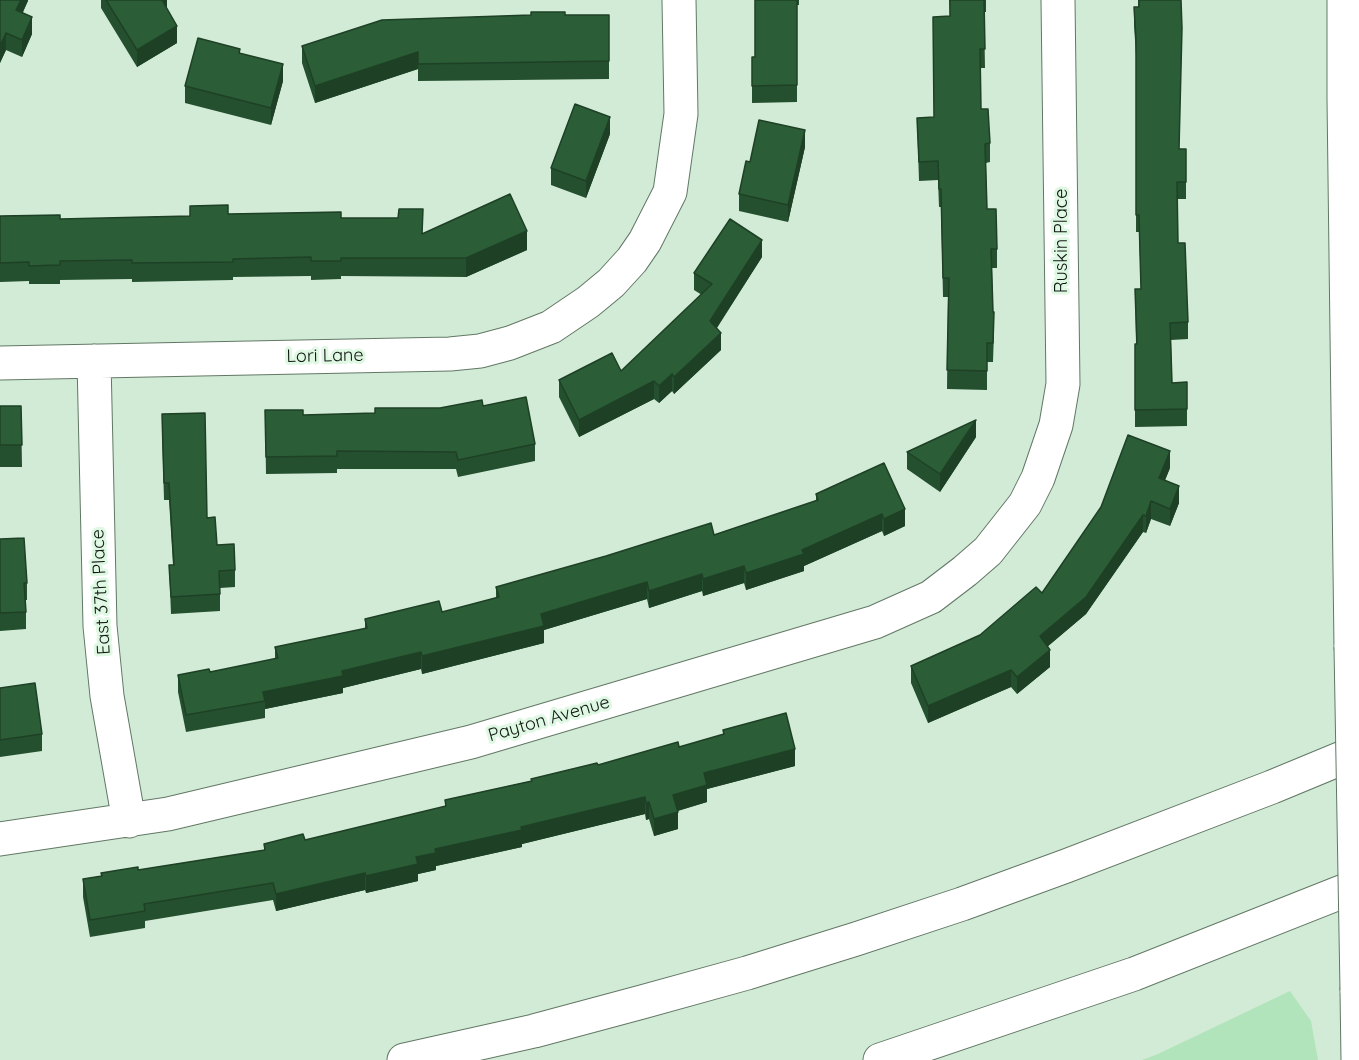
<!DOCTYPE html>
<html>
<head>
<meta charset="utf-8">
<style>
	body { margin:0 }
	canvas { display:block; background:#d2ebd6 }
</style>
</head>
<body>
<canvas width="1359" height="1060"></canvas>
<script>
const context = document.querySelector('canvas').getContext('2d');
context.lineJoin = 'round';
function fillPath(path, color) {
  context.fillStyle = color;
  context.fill(path, 'evenodd');
}
function shape(rows) {
  const path = new Path2D();
  for (const r of rows) {
    path.moveTo(r[0], r[1]);
    for (let i = 2; i < r.length; i += 2) path.lineTo(r[i], r[i + 1]);
  }
  return path;
}
function trace(path, color, width, dash) {
  context.strokeStyle = color;
  context.lineWidth = width;
  context.lineCap = dash ? 'butt' : 'round';
  context.setLineDash(dash || []);
  context.stroke(path);
}
function label(font, color, halo, rows, align = 'center') {
  context.font = font + ' Quicksand,sans-serif';
  context.lineWidth = 6;
  context.setLineDash([]);
  context.textBaseline = 'middle';
  context.strokeStyle = halo;
  context.fillStyle = color;
  for (const [text, x, y, turn = 0] of rows) {
    context.save();
    context.translate(x, y);
    context.rotate((+turn || 0) * Math.PI / 180);
    context.textAlign = isNaN(turn) ? turn : align;
    if (halo) context.strokeText(text, 0, 0);
    context.fillText(text, 0, 0);
    context.restore();
  }
}
fillPath(shape([
	[1290,991,1311,1021,1318,1060,1142,1060,1158,1054]
]), '#b1e4ba');
const minor = shape([
	[94,361,100,626,107,696,129,821],
	[0,363,450,354,480,351,510,343,551,327,588,302,611,283,632,260,645,241,670,192,681,114,679,0],
	[0,839,168,814,471,742,875,622,931,597,965,571,988,551,1025,504,1038,478,1056,425,1063,384,1058,0]
]);
const major = shape([
	[1344,0,1344,99,1351,647],
	[1357,990,1358,1060]
]);
const highway = shape([
	[404,1060,534,1031,642,1002,747,973,856,939,962,904,1066,866,1272,787,1359,751],
	[880,1060,1134,974,1359,885]
]);
trace(minor, '#627865', 35);
trace(major, '#627865', 35);
trace(highway, '#627865', 35);
trace(minor, '#fff', 33);
trace(major, '#fff', 33);
trace(highway, '#fff', 33);
const majorBridge = shape([
	[1351,647,1357,990]
]);
trace(majorBridge, '#627865', 35, []);
trace(majorBridge, '#fff', 33);
fillPath(shape([
	[0,0,28,0,23,12,32,34,22,57,6,50,0,63],
	[101,0,167,0,167,10,177,43,137,67,101,8],
	[755,0,799,0,799,5,797,5,797,102,752,103,752,57,755,57],
	[949,0,986,0,986,12,984,12,985,68,981,68,981,109,990,143,990,162,986,163,987,209,997,249,997,268,992,268,993,312,994,331,993,362,987,362,987,390,947,389,948,297,943,297,941,207,939,207,938,180,919,181,917,118,934,118,950,16],
	[1138,0,1181,0,1179,149,1186,149,1186,199,1177,199,1178,243,1188,322,1188,339,1171,340,1172,383,1187,382,1187,426,1135,427,1135,344,1136,344,1135,289,1141,289,1139,232,1136,232,1136,57,1134,24,1134,7,1138,7],
	[565,15,609,15,609,79,418,81,418,69,315,103,302,63,302,46],
	[240,53,283,81,271,125,185,103,185,86],
	[610,134,586,198,551,185,551,168],
	[805,147,788,222,739,211,739,194,750,162],
	[228,214,341,218,422,234,527,250,466,277,341,276,341,279,311,280,311,276,233,277,233,280,132,282,132,279,60,280,60,284,29,284,29,281,0,282,0,216,60,219,190,216],
	[762,257,717,328,721,350,674,394,672,391,659,403,654,399,579,437,559,397,559,380,621,371,702,295,694,290,694,273],
	[0,406,21,406,22,467,0,467],
	[483,406,535,444,535,461,458,477,456,469,337,469,337,473,266,474,265,410,303,415,375,413,440,408],
	[162,431,207,518,217,545,235,570,235,587,220,588,220,611,171,614,169,565,173,565,169,500,164,500],
	[976,437,940,492,907,469,907,452],
	[884,463,905,526,884,536,882,531,804,566,804,571,746,590,744,583,703,596,702,591,649,608,647,599,544,630,544,643,422,674,421,669,343,688,343,693,265,709,265,718,186,732,178,692,178,675,210,672,275,659,275,647,365,629,365,619,442,612,496,598,496,587,714,535,816,501,816,494],
	[1170,468,1165,480,1179,503,1170,526,1151,519,1146,533,1143,532,1086,614,1048,646,1050,667,1017,694,1011,687,928,723,911,683,911,666,980,635,1042,593],
	[0,539,27,583,27,600,26,600,26,629,0,631],
	[0,688,42,734,42,751,0,757],
	[723,730,795,766,707,789,707,802,678,811,678,829,654,836,649,819,646,820,645,814,522,844,522,847,436,866,436,870,418,874,418,881,366,893,365,890,276,911,273,900,145,921,145,928,90,937,83,897,83,879,101,876,101,873,138,870,264,850,264,844,305,840,445,807,445,800,531,781,598,765,679,747,723,735]
]), '#25502f');
fillPath(shape([
	[21,0,28,0,28,1,16,27,16,10],
	[162,0,167,0,167,14,161,17],
	[32,17,32,34,22,57,22,40],
	[177,26,177,43,137,67,137,50],
	[6,33,6,50,0,63,0,46],
	[418,52,418,69,315,103,315,86],
	[283,64,283,81,271,125,271,108],
	[610,117,610,134,586,198,586,181],
	[805,130,805,147,788,222,788,205],
	[527,231,527,250,466,277,466,258],
	[762,240,762,257,710,338,710,321],
	[721,333,721,350,674,394,674,377],
	[672,374,672,391,659,403,659,386],
	[654,381,654,399,579,437,579,420],
	[976,420,976,437,940,492,940,474],
	[1170,451,1170,468,1159,495,1159,478],
	[1179,486,1179,503,1170,526,1170,509],
	[1151,501,1151,519,1146,533,1146,516],
	[905,509,905,526,884,536,884,519],
	[882,514,882,531,804,566,804,571,746,590,746,573,802,550],
	[1143,515,1143,532,1086,614,1040,653,1040,636],
	[744,566,744,583,703,596,703,579],
	[702,574,702,591,649,608,649,591],
	[647,582,647,599,544,630,544,643,422,674,422,656,541,614],
	[1050,650,1050,667,1017,694,1017,677],
	[421,652,421,669,343,688,343,693,265,709,265,701,263,692,342,671],
	[1011,670,1011,687,928,723,928,706],
	[795,749,795,766,707,789,707,802,673,812,673,795,704,773],
	[645,797,645,814,522,844,522,847,436,866,436,870,418,874,418,881,366,893,366,876,435,849],
	[649,802,649,819,646,820,646,803],
	[678,812,678,829,654,836,654,819],
	[365,873,365,890,276,911,276,894]
]), '#1e4126');
const building = shape([
	[0,0,21,0,16,10,32,17,22,40,6,33,0,46,0,0],
	[106,0,162,0,177,26,137,50,106,0],
	[755,0,797,0,797,85,752,86,752,57,755,57,755,0],
	[950,0,984,0,985,49,980,49,981,109,988,109,990,143,985,144,987,209,996,209,997,249,991,249,993,312,994,312,993,343,987,343,987,371,947,370,949,278,943,278,941,189,939,189,938,161,919,162,917,118,934,117,933,17,950,16,950,0],
	[1139,0,1181,0,1182,28,1179,149,1186,149,1186,182,1177,182,1178,243,1185,243,1188,322,1170,323,1172,383,1187,382,1187,409,1135,410,1135,344,1137,344,1135,289,1141,289,1139,215,1136,215,1136,40,1134,7,1139,7,1139,0],
	[531,12,565,12,565,15,609,15,609,61,418,64,418,52,315,86,302,46,382,20,531,15,531,12],
	[198,38,240,49,239,53,283,64,271,108,185,86,198,38],
	[575,104,610,117,586,181,551,168,575,104],
	[759,120,805,130,788,205,739,194,746,161,750,162,759,120],
	[510,194,527,231,466,258,341,258,341,261,311,261,311,257,233,259,233,262,132,263,132,260,60,261,60,265,29,266,29,262,0,263,0,216,60,215,60,219,190,216,190,206,228,205,228,214,341,212,341,218,398,218,399,209,423,209,422,234,510,194],
	[730,219,762,240,710,321,721,333,674,377,672,374,659,386,654,381,579,420,559,380,612,353,621,371,712,284,694,273,730,219],
	[526,397,535,444,458,460,456,452,337,451,337,456,266,457,265,410,303,410,303,415,375,413,375,408,440,408,482,400,483,406,526,397],
	[0,406,21,406,22,445,0,445,0,406],
	[205,413,207,518,215,517,217,545,234,544,235,570,219,571,220,594,171,597,169,565,174,565,169,483,164,483,162,414,205,413],
	[976,420,940,474,907,452,976,420],
	[1128,435,1170,451,1159,478,1179,486,1170,509,1151,501,1146,516,1143,515,1086,597,1040,636,1050,650,1017,677,1011,670,928,706,911,666,980,635,1036,587,1042,593,1101,507,1128,435],
	[884,463,905,509,884,519,882,514,802,550,804,554,746,573,744,566,703,579,702,574,649,591,647,582,541,614,544,626,422,656,421,652,342,671,343,676,263,692,265,701,186,715,178,675,209,669,210,672,278,658,275,647,367,628,365,619,439,601,442,612,499,597,496,587,606,556,711,523,714,535,818,500,816,494,884,463],
	[24,538,27,583,24,583,26,612,0,613,0,539,24,538],
	[35,683,42,734,0,740,0,688,35,683],
	[786,713,795,749,704,773,707,785,673,795,678,812,654,819,649,802,646,803,645,797,521,827,522,830,435,849,436,853,416,857,418,864,366,876,365,873,276,894,273,883,144,904,145,911,90,920,83,879,102,876,101,873,138,867,138,870,265,850,264,844,303,834,305,840,446,806,445,800,532,781,531,779,597,763,598,765,678,742,679,747,724,734,723,730,786,713]
]);
fillPath(building, '#2b5d37');
trace(building, '#1e4126', 1.5);
label('18px', '#0e160f', '#dff8e3', [
	["Ruskin Place",1062,241,-90],
	["Lori Lane",325,356,-1],
	["East 37th Place",101,592,-93],
	["Payton Avenue",549,719,-16]
]);
</script>
</body>
</html>
